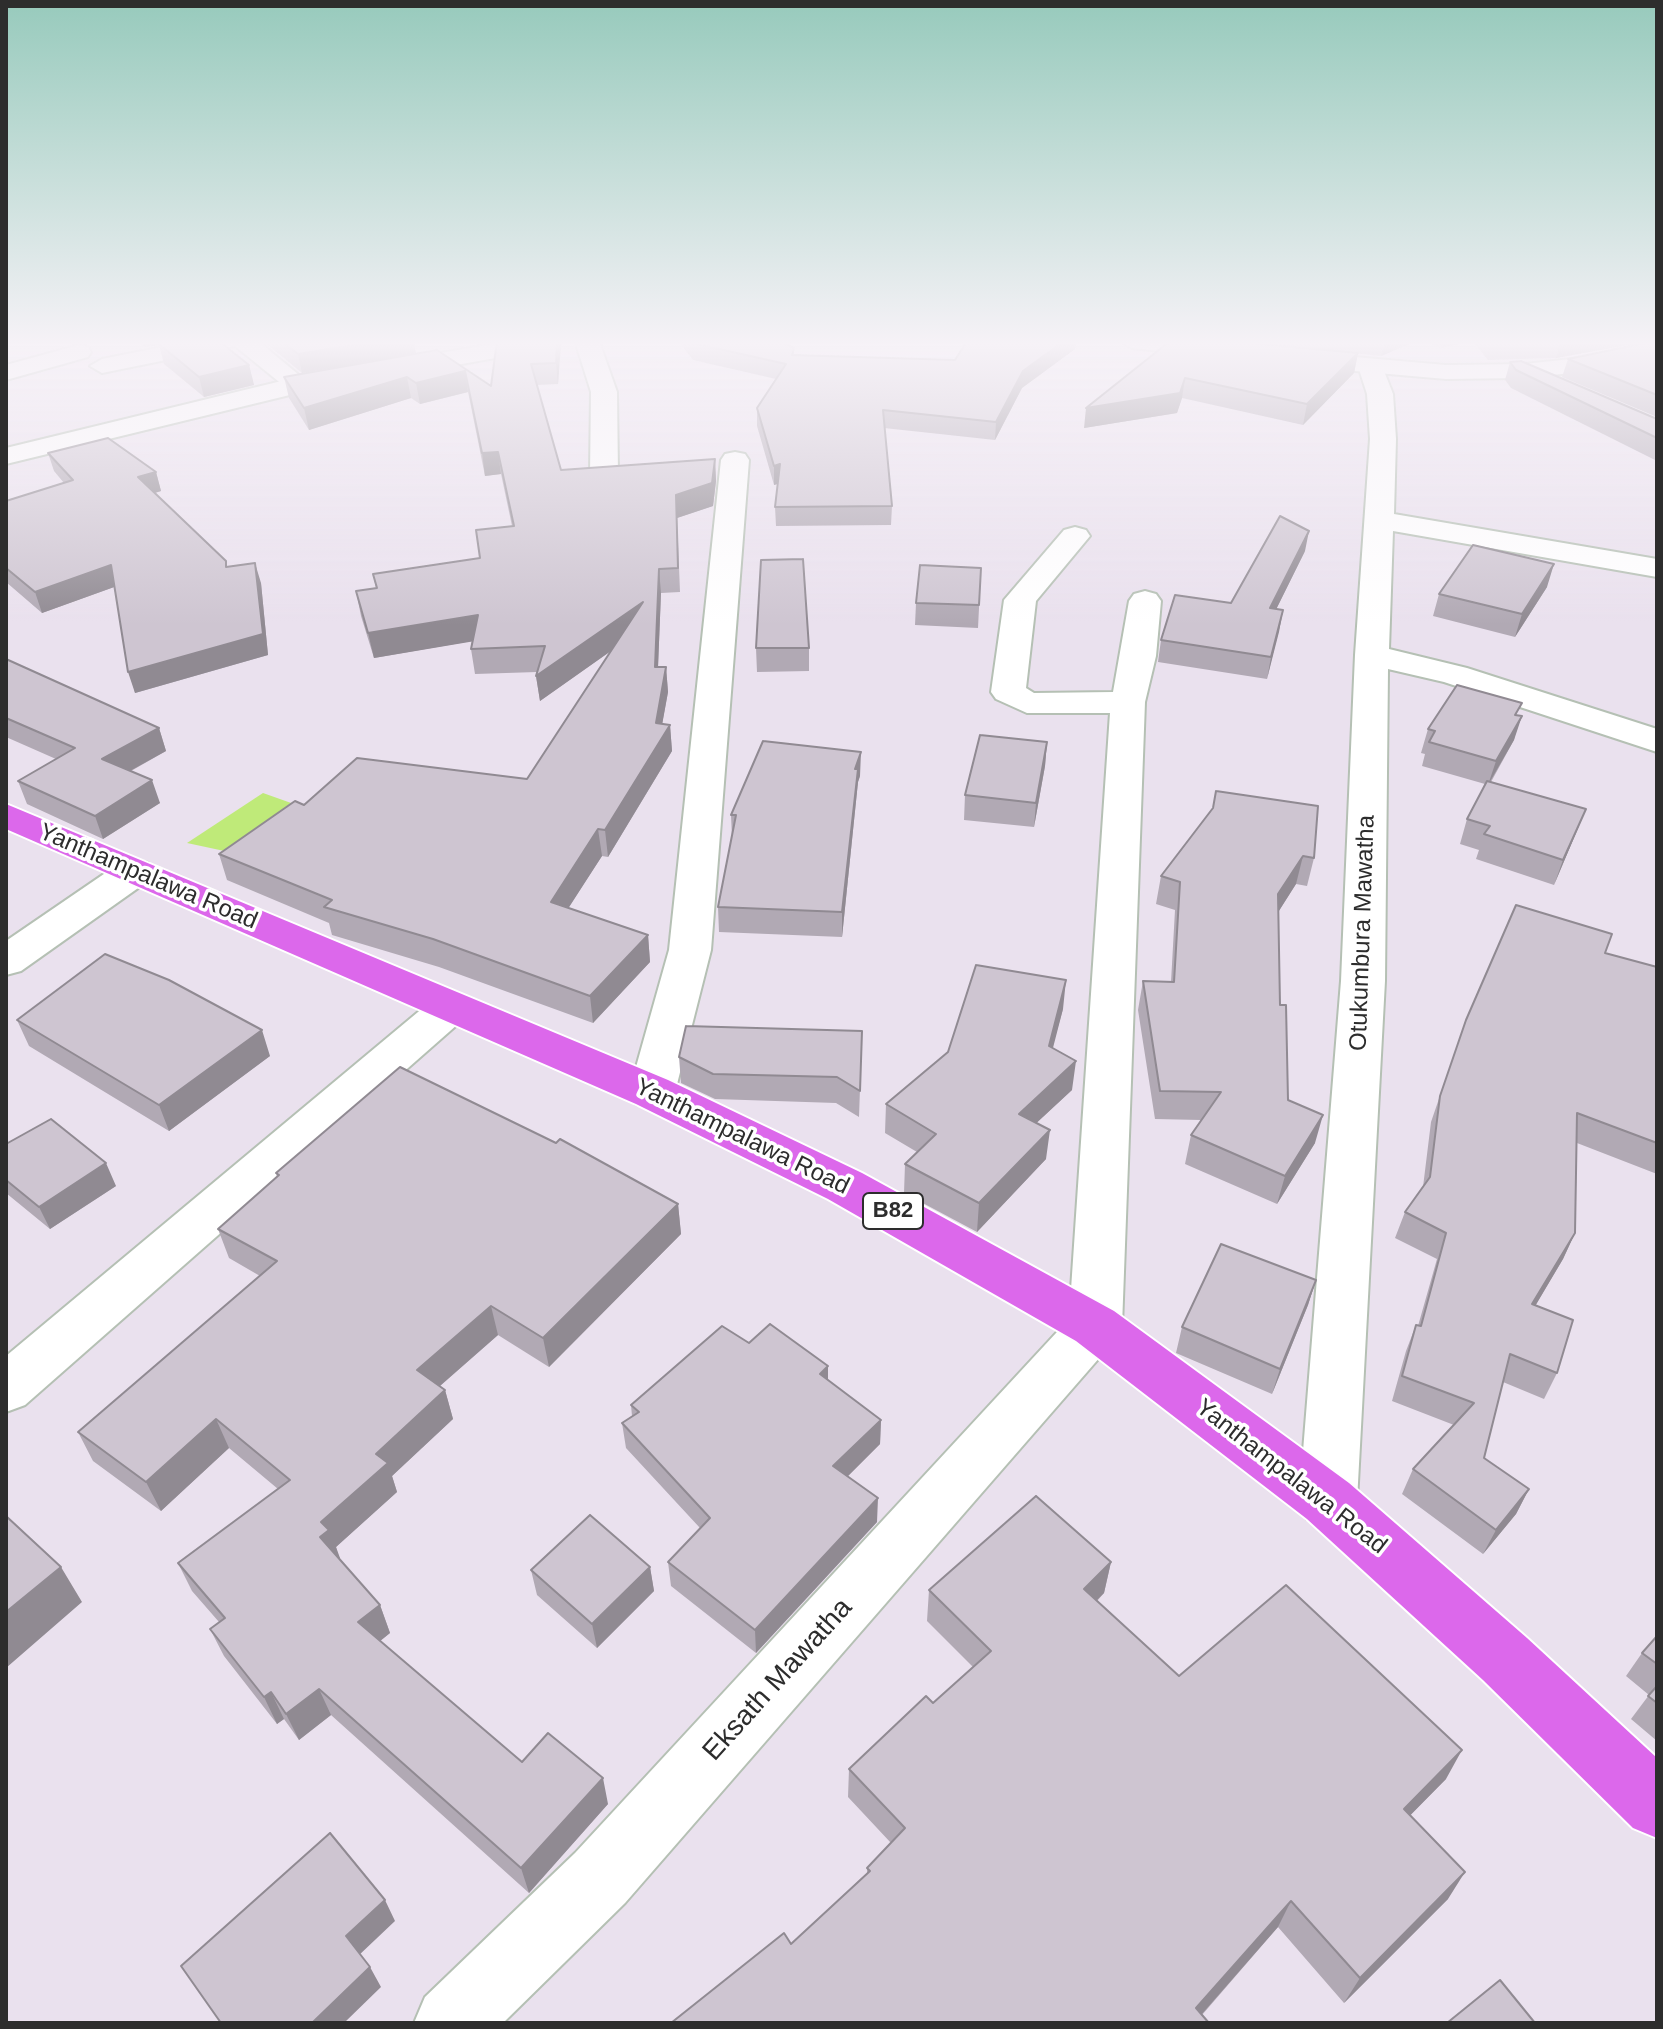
<!DOCTYPE html>
<html>
<head>
<meta charset="utf-8">
<style>
	body { margin:0 }
	#map { position:relative; width:1663px; height:2029px; overflow:hidden; background:#eae1ee; font-family:Arial,sans-serif }
	canvas { display:block }
	.frame { position:absolute; inset:0; border:8px solid #2d2d2d; pointer-events:none }
</style>
</head>
<body>
<div id="map">
<canvas width="1663" height="2029"></canvas>
<div class="frame"></div>
</div>
<script>
const context = document.querySelector('canvas').getContext('2d');
context.lineJoin = 'round';
function fillPath(path, color) {
  context.fillStyle = color;
  context.fill(path, 'evenodd');
}
function shape(rows) {
  const path = new Path2D();
  for (const r of rows) {
    path.moveTo(r[0], r[1]);
    for (let i = 2; i < r.length; i += 2) path.lineTo(r[i], r[i + 1]);
  }
  return path;
}
function trace(path, color, width, dash) {
  context.strokeStyle = color;
  context.lineWidth = width;
  context.lineCap = dash ? 'butt' : 'round';
  context.setLineDash(dash || []);
  context.stroke(path);
}
function label(font, color, halo, rows, align = 'center') {
  context.font = font + ' Arial,sans-serif';
  context.lineWidth = 7;
  context.setLineDash([]);
  context.textBaseline = 'middle';
  context.strokeStyle = halo;
  context.fillStyle = color;
  for (const [text, x, y, turn = 0] of rows) {
    context.save();
    context.translate(x, y);
    context.rotate((+turn || 0) * Math.PI / 180);
    context.textAlign = isNaN(turn) ? turn : align;
    if (halo) context.strokeText(text, 0, 0);
    context.fillText(text, 0, 0);
    context.restore();
  }
}
fillPath(shape([
	[263,793,308,809,243,855,187,843]
]), '#bfea79');
const street = shape([
	[192,341,258,341,311,385,298,393,289,390,235,346,102,373,90,366,102,359,192,341],
	[575,341,599,341,617,392,618,475,614,481,604,483,594,481,590,475,591,392,575,341],
	[79,345,88,347,91,352,88,357,6,380,6,365,79,345],
	[1370,359,1382,366,1393,394,1396,439,1394,514,1657,559,1657,577,1393,531,1389,649,1467,668,1657,729,1657,752,1444,682,1388,669,1385,981,1357,1501,1349,1519,1328,1527,1307,1519,1299,1501,1341,981,1355,655,1370,439,1367,394,1358,366,1370,359],
	[735,452,745,454,749,460,711,950,675,1092,668,1104,652,1108,636,1104,629,1092,669,950,721,460,725,454,735,452],
	[1075,527,1086,530,1090,536,1036,601,1026,688,1034,693,1113,692,1129,601,1134,594,1145,591,1156,594,1161,601,1156,656,1145,702,1122,1326,1114,1341,625,1903,503,2023,414,2023,425,1997,575,1853,1069,1319,1110,713,1027,713,996,699,991,692,1004,600,1064,530,1075,527],
	[134,860,148,863,154,872,148,881,21,971,6,975,6,941,120,863,134,860],
	[451,992,466,997,473,1007,466,1017,25,1405,6,1412,6,1356,436,997,451,992]
]);
const secondary = shape([
	[511,341,564,341,552,348,298,393,6,464,6,448,298,377,511,341],
	[1120,341,1198,341,1234,346,1237,351,1225,358,1132,348,1120,341],
	[1657,341,1657,354,1590,371,1524,378,1446,379,1298,366,1286,359,1298,352,1446,365,1524,364,1590,357,1657,341]
]);
const primary = shape([
	[6,804,668,1080,862,1173,1114,1311,1349,1483,1527,1638,1657,1758,1657,1838,1633,1828,1483,1680,1307,1519,1076,1341,828,1199,636,1104,6,829,6,804]
]);
trace(street, '#b5c0b4', 4);
trace(secondary, '#b5c0b4', 4);
trace(primary, '#fff', 4);
fillPath(street, '#fff');
fillPath(secondary, '#fff');
fillPath(primary, '#dc68eb');
fillPath(shape([
	[137,341,219,341,249,365,254,385,204,397,164,364,159,345,145,347],
	[263,341,414,341,416,354,437,350,491,386,497,341,560,341,558,384,537,385,561,470,715,459,716,481,713,506,677,518,680,592,661,593,658,667,666,667,668,692,662,724,670,725,672,751,608,857,602,856,568,908,648,935,650,962,593,1023,439,967,332,935,329,923,227,880,219,854,295,801,304,805,357,758,527,779,612,650,540,701,536,676,537,672,475,674,471,649,472,641,374,658,361,616,356,591,376,588,373,574,480,558,476,530,512,526,501,474,485,476,468,392,420,404,411,398,309,430,289,398,284,377,362,363,302,373],
	[678,341,779,341,794,348,794,355,955,360,967,341,1076,341,1075,349,1022,388,995,440,884,428,892,506,891,525,776,526,775,507,778,484,774,485,757,426,757,408,776,379,693,360],
	[1170,341,1358,353,1354,373,1303,425,1182,398,1177,413,1084,428],
	[1233,341,1416,341,1381,356],
	[1425,341,1648,341,1556,358,1488,360,1472,341,1441,348],
	[1657,341,1657,417,1562,377,1568,359],
	[1510,362,1657,419,1657,461,1511,388,1505,380],
	[48,453,156,472,161,491,155,493,226,561,227,567,261,583,268,655,135,693,114,587,42,613,6,582,6,501,64,483,54,471],
	[1305,551,1276,609,1283,610,1267,679,1158,662,1161,640,1231,603],
	[981,568,978,628,915,625,916,603],
	[1547,587,1515,637,1433,616,1439,594],
	[756,648,809,648,809,671,757,672],
	[6,659,159,728,166,751,131,771,160,803,103,839,27,804,18,781,56,759,6,737],
	[1518,716,1514,740,1491,782,1586,809,1554,885,1476,859,1479,850,1460,844,1467,819,1485,784,1422,766,1425,754,1421,753,1428,729],
	[1047,742,1045,766,1034,827,964,820,965,795],
	[860,776,858,782,842,937,719,932,718,907,732,837,731,815],
	[1212,809,1314,858,1307,886,1296,884,1278,912,1280,1005,1288,1100,1315,1143,1277,1204,1185,1164,1191,1135,1201,1120,1155,1119,1138,1010,1143,981,1171,982,1175,910,1156,904,1161,876],
	[1605,953,1657,967,1657,1174,1577,1143,1575,1233,1563,1259,1535,1306,1557,1373,1544,1399,1503,1382,1484,1458,1529,1489,1516,1514,1483,1554,1402,1494,1413,1469,1454,1425,1392,1401,1406,1351,1416,1325,1418,1326,1437,1259,1395,1238,1405,1212,1423,1187,1431,1122,1466,1020],
	[1063,1009,1052,1048,1072,1090,1036,1123,1046,1159,977,1232,904,1193,905,1164,917,1152,885,1133,886,1104],
	[17,1020,270,1056,169,1131,29,1046],
	[862,1031,859,1117,836,1103,715,1099,681,1083,679,1057],
	[6,1144,116,1186,50,1229,6,1193],
	[276,1173,678,1204,681,1234,549,1367,498,1335,440,1386,445,1390,453,1419,392,1476,397,1492,336,1547,339,1559,380,1605,390,1633,380,1641,522,1762,608,1804,529,1893,331,1715,299,1740,284,1719,277,1724,224,1656,210,1629,219,1622,192,1591,178,1563,278,1489,229,1448,161,1511,93,1461,78,1432,260,1276,229,1258,218,1229,277,1177],
	[1316,1280,1308,1305,1272,1394,1176,1353,1182,1327],
	[749,1343,828,1366,828,1380,881,1420,880,1444,848,1476,877,1522,756,1653,671,1586,668,1562,700,1528,626,1448,622,1423,632,1416,631,1405],
	[1111,1562,1104,1593,1097,1601,1179,1676,1446,1779,1410,1815,1448,1899,1344,2003,1278,1927,1202,2015,791,1944,867,1873,867,1868,891,1843,848,1797,849,1769,933,1703,973,1667,927,1621,929,1590],
	[650,1567,654,1591,597,1648,537,1595,531,1570],
	[1657,1636,1657,1741,1631,1719,1649,1695,1626,1676,1642,1653]
]), '#b1a9b4');
fillPath(shape([
	[143,341,180,341,145,347],
	[378,341,414,341,416,354,302,373,298,354],
	[557,341,560,341,561,346,558,384,556,363],
	[1064,341,1076,341,1075,349,1022,388,995,440,996,422,1023,371],
	[1385,341,1416,341,1381,356],
	[1443,341,1472,341,1441,348],
	[1561,341,1648,341,1556,358],
	[1358,353,1354,373,1303,425,1307,404],
	[249,365,254,385,204,397,199,377],
	[465,371,468,392,420,404,416,383],
	[407,377,411,398,309,430,304,408],
	[1185,378,1182,398,1177,413,1084,428,1086,408],
	[498,452,501,474,485,476,482,453],
	[715,459,716,481,713,506,677,518,680,592,676,495],
	[780,464,780,483,774,485,774,466],
	[156,472,161,491,144,496,138,477],
	[1309,531,1305,551,1266,630,1270,608],
	[255,563,261,583,268,655,135,693,128,672],
	[1554,564,1547,587,1515,637,1522,614],
	[111,565,117,586,42,613,35,592],
	[659,569,661,593,657,692,655,667],
	[643,602,645,627,540,701,536,676],
	[1283,610,1279,632,1267,679,1271,657],
	[478,615,481,640,374,658,368,633],
	[666,667,668,692,659,742,670,725,672,751,608,857,605,830,656,723],
	[1522,716,1514,740,1488,785,1496,761],
	[159,728,166,751,110,782,102,759],
	[1047,742,1045,766,1034,827,1036,803],
	[861,752,860,776,858,782,842,937,842,912,855,769],
	[152,780,160,803,103,839,95,816],
	[1586,809,1576,833,1554,885,1563,860],
	[598,829,602,856,555,929,551,902],
	[1303,856,1296,884,1272,922,1278,894],
	[648,935,650,962,593,1023,590,996],
	[1066,980,1063,1009,1046,1075,1049,1046],
	[262,1030,270,1056,169,1131,159,1105],
	[1076,1061,1072,1090,1015,1143,1019,1114],
	[1323,1115,1315,1143,1277,1204,1285,1176],
	[1050,1130,1046,1159,977,1232,979,1203],
	[106,1163,116,1186,50,1229,39,1207],
	[678,1204,681,1234,549,1367,543,1338],
	[1575,1233,1563,1259,1521,1330,1532,1304],
	[1316,1280,1308,1305,1272,1394,1280,1369],
	[491,1306,498,1335,425,1399,417,1370],
	[828,1366,828,1391,820,1374],
	[445,1390,453,1419,392,1476,397,1492,336,1547,340,1558,331,1565,320,1537,321,1522,376,1454],
	[216,1419,229,1448,161,1511,146,1482],
	[881,1420,880,1444,833,1491,833,1466],
	[1529,1489,1516,1514,1483,1554,1496,1530],
	[878,1498,877,1522,756,1653,755,1630],
	[1111,1562,1104,1593,1077,1620,1084,1589],
	[61,1567,82,1602,6,1668,6,1612],
	[650,1567,654,1591,597,1648,592,1624],
	[380,1605,390,1633,369,1650,358,1622],
	[319,1689,331,1715,299,1740,286,1714],
	[271,1692,284,1719,277,1724,264,1697],
	[1462,1750,1446,1779,1389,1837,1404,1809],
	[603,1778,608,1804,529,1893,521,1868],
	[1465,1872,1448,1899,1344,2003,1360,1978],
	[385,1900,395,1921,357,1957,346,1936],
	[1291,1901,1278,1927,1194,2023,1196,2008],
	[370,1967,381,1987,344,2023,312,2023]
]), '#908a92');
const building = shape([
	[175,341,219,341,249,365,199,377,159,344,175,341],
	[281,341,378,341,298,354,281,341],
	[497,341,557,341,556,363,531,364,561,470,715,459,712,483,676,495,678,568,659,569,655,667,666,667,656,723,670,725,605,830,598,829,551,902,648,935,590,996,433,939,324,907,332,900,219,854,295,801,304,805,357,758,527,779,643,602,536,676,545,646,471,649,478,615,368,633,356,591,377,588,373,574,480,558,476,530,514,526,498,452,482,453,465,371,416,383,407,377,304,408,284,377,437,350,491,386,497,341],
	[690,341,779,341,794,348,792,355,955,360,967,341,1064,341,1023,371,996,422,883,410,892,506,775,507,780,464,774,466,757,408,786,364,692,343,690,341],
	[1170,341,1227,341,1358,353,1307,404,1185,378,1180,393,1086,408,1170,341],
	[1492,341,1540,341,1493,343,1492,341],
	[1657,341,1657,395,1568,359,1655,341,1657,341],
	[1521,361,1657,419,1657,438,1516,370,1510,362,1521,361],
	[108,438,156,472,138,477,226,561,226,567,255,563,263,634,128,672,111,565,35,592,6,568,6,501,73,480,48,453,108,438],
	[1280,516,1309,531,1270,608,1283,610,1271,657,1161,640,1175,595,1231,603,1280,516],
	[1473,545,1554,564,1522,614,1439,594,1473,545],
	[803,559,809,648,756,648,761,560,803,559],
	[920,565,981,568,979,605,916,603,920,565],
	[6,659,159,728,102,759,152,780,95,816,18,781,75,748,6,718,6,659],
	[1457,685,1522,703,1515,715,1522,716,1496,761,1429,742,1435,731,1428,729,1457,685],
	[980,735,1047,742,1036,803,965,795,980,735],
	[763,741,861,752,855,769,858,769,842,912,718,907,736,815,731,815,763,741],
	[1487,781,1586,809,1563,860,1484,834,1490,826,1467,819,1487,781],
	[1216,791,1318,806,1314,858,1303,856,1278,894,1280,1005,1286,1005,1288,1100,1323,1115,1285,1176,1191,1135,1221,1092,1160,1091,1143,981,1174,982,1180,882,1161,876,1213,808,1216,791],
	[1516,905,1612,934,1605,953,1657,967,1657,1143,1577,1113,1575,1233,1532,1304,1573,1320,1557,1373,1510,1354,1484,1458,1529,1489,1496,1530,1413,1469,1474,1403,1402,1376,1416,1325,1421,1326,1446,1233,1405,1212,1430,1177,1440,1096,1466,1020,1516,905],
	[105,954,169,980,262,1030,159,1105,17,1020,105,954],
	[976,965,1066,980,1049,1046,1076,1061,1019,1114,1050,1130,979,1203,905,1164,936,1134,886,1104,948,1052,976,965],
	[686,1026,862,1031,860,1091,837,1077,713,1074,679,1057,686,1026],
	[400,1067,556,1143,560,1139,678,1204,543,1338,491,1306,417,1370,445,1390,376,1454,388,1463,321,1522,329,1530,320,1537,380,1605,358,1622,522,1762,548,1733,603,1778,521,1868,319,1689,286,1714,271,1692,264,1697,210,1629,225,1618,178,1563,290,1480,216,1419,146,1482,78,1432,277,1261,218,1229,279,1175,276,1173,400,1067],
	[51,1119,106,1163,39,1207,6,1180,6,1144,51,1119],
	[1221,1244,1316,1280,1280,1369,1182,1327,1221,1244],
	[770,1324,828,1366,820,1374,881,1420,833,1466,878,1498,755,1630,668,1562,710,1518,622,1423,639,1412,631,1405,722,1326,749,1343,770,1324],
	[1036,1496,1111,1562,1084,1589,1179,1676,1286,1585,1462,1750,1404,1809,1465,1872,1360,1978,1291,1901,1196,2008,1209,2023,671,2023,784,1933,791,1944,870,1871,867,1868,905,1828,849,1769,926,1696,933,1703,991,1651,929,1590,1036,1496],
	[590,1515,650,1567,592,1624,531,1570,590,1515],
	[6,1516,61,1567,6,1612,6,1516],
	[1657,1636,1657,1664,1642,1653,1657,1636],
	[1657,1686,1657,1703,1648,1696,1657,1686],
	[330,1833,385,1900,346,1936,370,1967,312,2023,221,2023,181,1966,330,1833],
	[1500,1980,1535,2023,1447,2023,1500,1980]
]);
fillPath(building, '#cec5d1');
trace(building, '#908a92', 2);
const sky = context.createLinearGradient(0, 0, 0, 625);
sky.addColorStop(0, '#97cabc');
sky.addColorStop(0.55, '#f6f2f7');
sky.addColorStop(1, '#f6f2f700');
context.fillStyle = sky;
context.fillRect(0, 0, 1663, 625);
for (const [x, y, w] of [
	[893,1211,60]
]) {
  const box = new Path2D();
  box.roundRect(x - w / 2, y - 18, w, 36, 6);
  context.fillStyle = '#fff';
  context.fill(box);
  trace(box, '#2d2d2d', 2);
}
label('bold 22px', '#2d2d2d', null, [
	["B82",893,1211]
]);
label('24px', '#2d2d2d', '#fff', [
	["Yanthampalawa Road",148,877,23],
	["Otukumbura Mawatha",1363,933,-88],
	["Yanthampalawa Road",742,1137,26],
	["Yanthampalawa Road",1291,1477,38]
]);
label('28px', '#2d2d2d', '#fff', [
	["Eksath Mawatha",778,1680,-48]
]);
</script>
</body>
</html>
